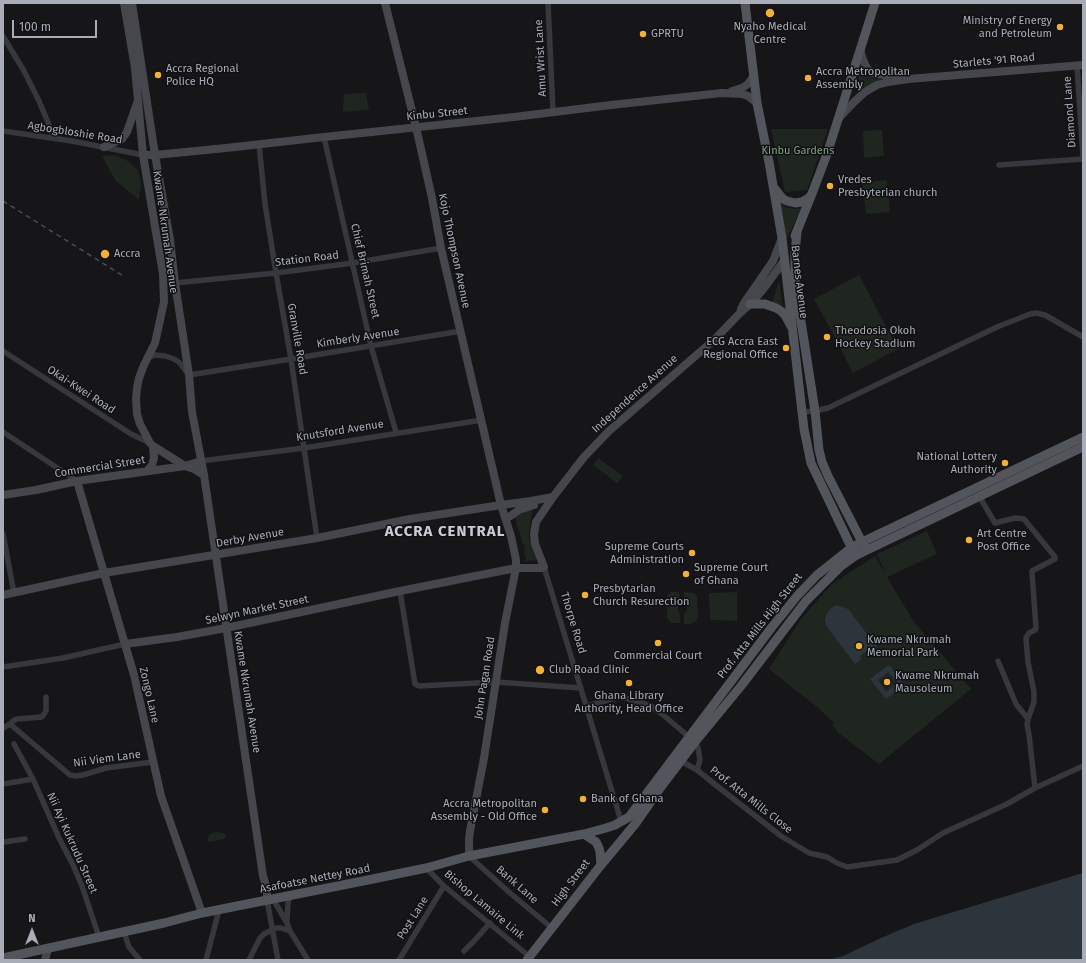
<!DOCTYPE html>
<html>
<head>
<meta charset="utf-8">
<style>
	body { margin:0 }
	#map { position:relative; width:1086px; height:963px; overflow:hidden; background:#161618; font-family:"Fira Sans",sans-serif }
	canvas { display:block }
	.frame { position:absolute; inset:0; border:4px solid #a8adb8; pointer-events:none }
	.north { position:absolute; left:12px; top:911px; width:40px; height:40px; -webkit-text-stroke:3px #111113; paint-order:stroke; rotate:0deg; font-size:11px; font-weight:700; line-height:16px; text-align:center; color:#a8adb8 }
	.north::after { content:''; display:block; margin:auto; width:14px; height:18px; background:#a8adb8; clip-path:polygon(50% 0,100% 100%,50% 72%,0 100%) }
	.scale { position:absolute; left:12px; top:20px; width:85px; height:18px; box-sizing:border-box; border:2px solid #a8adb8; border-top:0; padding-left:5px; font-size:12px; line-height:14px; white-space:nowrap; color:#a8adb8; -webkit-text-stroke:3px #111113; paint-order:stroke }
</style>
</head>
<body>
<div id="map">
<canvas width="1086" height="963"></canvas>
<div class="frame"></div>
<div class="north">N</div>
<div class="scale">100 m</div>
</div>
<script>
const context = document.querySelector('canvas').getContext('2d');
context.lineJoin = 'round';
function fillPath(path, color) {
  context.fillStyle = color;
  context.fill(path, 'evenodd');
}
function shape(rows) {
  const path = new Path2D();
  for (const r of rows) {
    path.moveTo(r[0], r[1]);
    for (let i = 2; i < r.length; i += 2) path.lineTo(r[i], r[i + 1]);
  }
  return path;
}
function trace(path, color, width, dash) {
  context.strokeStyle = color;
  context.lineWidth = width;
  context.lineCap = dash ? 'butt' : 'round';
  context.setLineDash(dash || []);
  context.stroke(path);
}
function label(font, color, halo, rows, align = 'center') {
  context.font = font + ' "Fira Sans",sans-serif';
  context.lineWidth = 3;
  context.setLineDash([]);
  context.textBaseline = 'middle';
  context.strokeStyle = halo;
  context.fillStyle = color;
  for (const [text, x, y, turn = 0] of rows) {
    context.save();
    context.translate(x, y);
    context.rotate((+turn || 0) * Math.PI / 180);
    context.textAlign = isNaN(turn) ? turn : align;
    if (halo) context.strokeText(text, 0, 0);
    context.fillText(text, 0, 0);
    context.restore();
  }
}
fillPath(shape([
	[866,71,880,78,881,80,872,85,859,96,859,76],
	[366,93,369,110,343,112,344,94],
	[771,129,828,129,807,190,785,192],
	[882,130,884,156,864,158,863,131],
	[114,155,128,161,138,170,141,183,139,200,115,180,102,156],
	[887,180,890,212,866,214,862,183],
	[778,200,784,207,796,209,802,208,784,244],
	[859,275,898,349,853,373,833,334,814,299],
	[779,281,783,309,772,302],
	[598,458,623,476,617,483,593,465],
	[531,510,532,512,530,524,529,536,536,559,535,561,529,560,524,562,526,558,524,553,525,550,524,549,525,545,522,543,520,533,517,527,515,516,521,512,521,514,523,514,524,511],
	[927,531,937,554,887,577,914,622,971,689,879,764,836,731,836,729,832,726,834,723,817,707,769,669,801,619,832,584,875,556,885,573,877,554],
	[671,592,679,592,680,602,678,603,678,612,680,613,680,623,671,623,667,618,667,596],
	[684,592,694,593,697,597,698,617,695,622,690,624,684,624,684,613,687,612,687,605,684,602],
	[737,592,737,621,710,620,709,593],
	[216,832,224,833,226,836,224,839,209,842,207,838,210,834]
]), '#1e261f');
fillPath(shape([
	[837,605,848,609,877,647,871,651,870,649,860,656,862,659,855,664,827,627,825,621,826,615,832,607],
	[889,665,905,685,886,699,870,679],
	[888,672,898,683,886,692,878,680],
	[1083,873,1083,960,828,960,843,956,881,938,914,924,960,910]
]), '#2c353c');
trace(shape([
	[548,3,553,112],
	[3,36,24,71,39,101,55,139],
	[1077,65,1083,157],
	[3,131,72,141,143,155],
	[324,137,371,346,396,432],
	[259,144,265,204,276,273,291,359,317,538],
	[999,165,1083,159],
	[175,283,276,273,353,263,441,248],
	[3,351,131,434,150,443],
	[148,357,155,355,165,356,174,359,180,363,189,375,291,359,461,331],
	[801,412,815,411,828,408,997,327,1030,314,1036,313,1045,315,1083,337],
	[3,432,77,481],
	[201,461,304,448,482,420],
	[979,496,995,523,1015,518,1024,519,1055,557,1055,559,1032,571,1032,573,1036,628,1035,630,1029,633,1026,638,1028,662,1034,692,1034,702,1028,719,1027,725,1029,734,1035,788],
	[3,534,14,593],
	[544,567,621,821],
	[400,591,415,684,419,686,496,682,581,688],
	[998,661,1016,704,1028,719],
	[3,667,63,658,125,644],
	[587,706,619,697,625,698,640,702,651,706,662,714,695,742,698,748,700,760,697,770],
	[10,724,70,775,76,776,83,775,106,768,153,762],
	[3,728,10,724,13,721,17,719,42,717,46,711,46,697],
	[14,744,33,779,59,838,73,865,82,886,99,937],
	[681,761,697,770,717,786,781,836,809,853,827,857,837,863,847,867,897,860,917,850,943,833,1007,804,1035,788,1083,766],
	[3,784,33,779],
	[3,842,25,839],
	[469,856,510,893,552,928],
	[426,868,444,886,530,957],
	[273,899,287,923,290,931,308,960],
	[267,900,278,960],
	[287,921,288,903,290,895],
	[124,932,129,947,140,960],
	[464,951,475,940,490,923],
	[206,960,219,910],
	[249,960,260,938,264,934,276,928,281,928,290,931],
	[399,960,444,886]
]), '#37383d', 5.5);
trace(shape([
	[124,3,135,68,143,155,163,274,164,302,155,343,144,365,139,378,137,388,136,399,137,414,140,424,150,443,153,446,185,466,194,469,204,475],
	[132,3,155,155,170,240,175,283,189,375,192,412,204,475,263,876,267,889,267,900],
	[385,3,416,127,432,198,441,248,501,505,511,536,516,560,516,568,505,623,484,758,470,831,469,840,469,856],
	[860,49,863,60,867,68,871,72,879,74,899,78],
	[732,91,742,88,748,84,753,77,753,72],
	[838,119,854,102,865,92,877,85,888,82,908,79,1083,65],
	[104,147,122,139,127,132,137,103],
	[143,155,155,155,226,148,324,137,514,117,611,105,722,93,742,94,748,96,757,103],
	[741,309,744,303,773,261,782,238],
	[147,471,152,465,154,458,153,446],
	[77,481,134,675,161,796,202,913],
	[3,495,36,490,77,481,185,466,201,461],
	[506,519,519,510,534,505],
	[3,595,104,573,317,538,410,519,501,505,531,501,553,497],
	[125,644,177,637,226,628,400,591,516,568,540,568,544,567,535,544,534,534,536,522,553,497,584,457,609,431,715,339,739,314,750,304,761,292,784,261],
	[45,960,48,949]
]), '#45474d', 8);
trace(shape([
	[745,3,757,103,769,162,782,238,804,429,811,463,854,553],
	[775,189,783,199,787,201,795,203,802,202,809,198,811,195],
	[797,232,795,254,795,283,815,411,819,450,822,462,828,476,864,546],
	[795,236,813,191,827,154,875,3],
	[750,304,765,304,776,308,781,311,785,315,791,326],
	[584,834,596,842,599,848,600,852,601,865],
	[3,958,164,923,202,913,368,880,426,868,469,856,584,834,606,828,615,825,629,817,772,627,797,596,817,575,851,548,862,542,1083,437],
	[527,960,601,865,636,823,661,787,695,742,741,686,806,601,841,566,855,556,867,550,1083,447]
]), '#53555c', 9);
trace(shape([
	[3,201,125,277]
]), '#4a4c52', 1.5, [5, 4]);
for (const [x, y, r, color] of [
	[770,13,5,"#f2b134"],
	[1060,27,4,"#f2b134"],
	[643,34,4,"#f2b134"],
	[158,75,4,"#f2b134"],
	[808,78,4,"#f2b134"],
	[830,186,4,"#f2b134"],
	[105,254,5,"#f2b134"],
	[827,337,4,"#f2b134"],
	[786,348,4,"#f2b134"],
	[1005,463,4,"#f2b134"],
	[969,540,4,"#f2b134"],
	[692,553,4,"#f2b134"],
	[686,574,4,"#f2b134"],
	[585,595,4,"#f2b134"],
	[658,643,4,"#f2b134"],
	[859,646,4,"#f2b134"],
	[540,670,5,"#f2b134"],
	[887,682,4,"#f2b134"],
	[629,683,4,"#f2b134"],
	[583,799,4,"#f2b134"],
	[545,810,4,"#f2b134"]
]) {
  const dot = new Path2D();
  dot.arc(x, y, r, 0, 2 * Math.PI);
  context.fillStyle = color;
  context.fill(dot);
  trace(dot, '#111113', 1.5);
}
label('11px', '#a8adb8', '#111113', [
	["Ministry of Energy",1052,21,"right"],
	["and Petroleum",1052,34,"right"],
	["Nyaho Medical",770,27,"center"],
	["Centre",770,40,"center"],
	["GPRTU",651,34],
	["Accra Regional",166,69],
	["Police HQ",166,82],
	["Accra Metropolitan",816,72],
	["Assembly",816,85],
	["Vredes",838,180],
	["Presbyterian church",838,193],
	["Accra",114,254],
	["Theodosia Okoh",835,331],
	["Hockey Stadium",835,344],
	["ECG Accra East",778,342,"right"],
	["Regional Office",778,355,"right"],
	["National Lottery",997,457,"right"],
	["Authority",997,470,"right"],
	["Art Centre",977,534],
	["Post Office",977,547],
	["Supreme Courts",684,547,"right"],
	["Administration",684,560,"right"],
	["Supreme Court",694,568],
	["of Ghana",694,581],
	["Presbytarian",593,589],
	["Church Resurection",593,602],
	["Kwame Nkrumah",867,640],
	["Memorial Park",867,653],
	["Commercial Court",658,656,"center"],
	["Club Road Clinic",549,670],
	["Kwame Nkrumah",895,676],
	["Mausoleum",895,689],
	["Ghana Library",629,696,"center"],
	["Authority, Head Office",629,709,"center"],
	["Bank of Ghana",591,799],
	["Accra Metropolitan",537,804,"right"],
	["Assembly - Old Office",537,817,"right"]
], 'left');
label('11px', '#a8adb8', '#111113', [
	["Amu Wrist Lane",541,58,-93],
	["Starlets '91 Road",994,61,-5],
	["Diamond Lane",1070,112,-94],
	["Kinbu Street",437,114,-6],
	["Agbogbloshie Road",75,133,9],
	["Kwame Nkrumah Avenue",165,232,82],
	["Kojo Thompson Avenue",454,251,78],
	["Station Road",307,259,-7],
	["Chief Brimah Street",365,271,77],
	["Barnes Avenue",799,282,83],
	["Kimberly Avenue",358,338,-9],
	["Granville Road",297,339,80],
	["Okai-Kwei Road",81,390,33],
	["Independence Avenue",635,394,-42],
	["Knutsford Avenue",340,431,-9],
	["Commercial Street",100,467,-9],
	["Derby Avenue",250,538,-10],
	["Selwyn Market Street",257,610,-12],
	["Thorpe Road",573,623,73],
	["Prof. Atta Mills High Street",760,626,-52],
	["John Pagan Road",485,678,-81],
	["Kwame Nkrumah Avenue",247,692,81],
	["Zongo Lane",149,695,77],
	["Nii Viem Lane",107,759,-8],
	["Prof. Atta Mills Close",751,800,38],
	["Nii Ayi Kukrudu Street",72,843,66],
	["Asafoatse Nettey Road",315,879,-11],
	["High Street",571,883,-53],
	["Bank Lane",517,885,41],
	["Bishop Lamaire Link",484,905,40],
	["Post Lane",413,918,-58]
]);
label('11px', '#7fa381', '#111113', [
	["Kinbu Gardens",798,151]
]);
context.letterSpacing = '1px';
label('bold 15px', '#c9ccd4', '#111113', [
	["ACCRA CENTRAL",445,532]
]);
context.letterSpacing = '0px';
</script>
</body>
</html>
